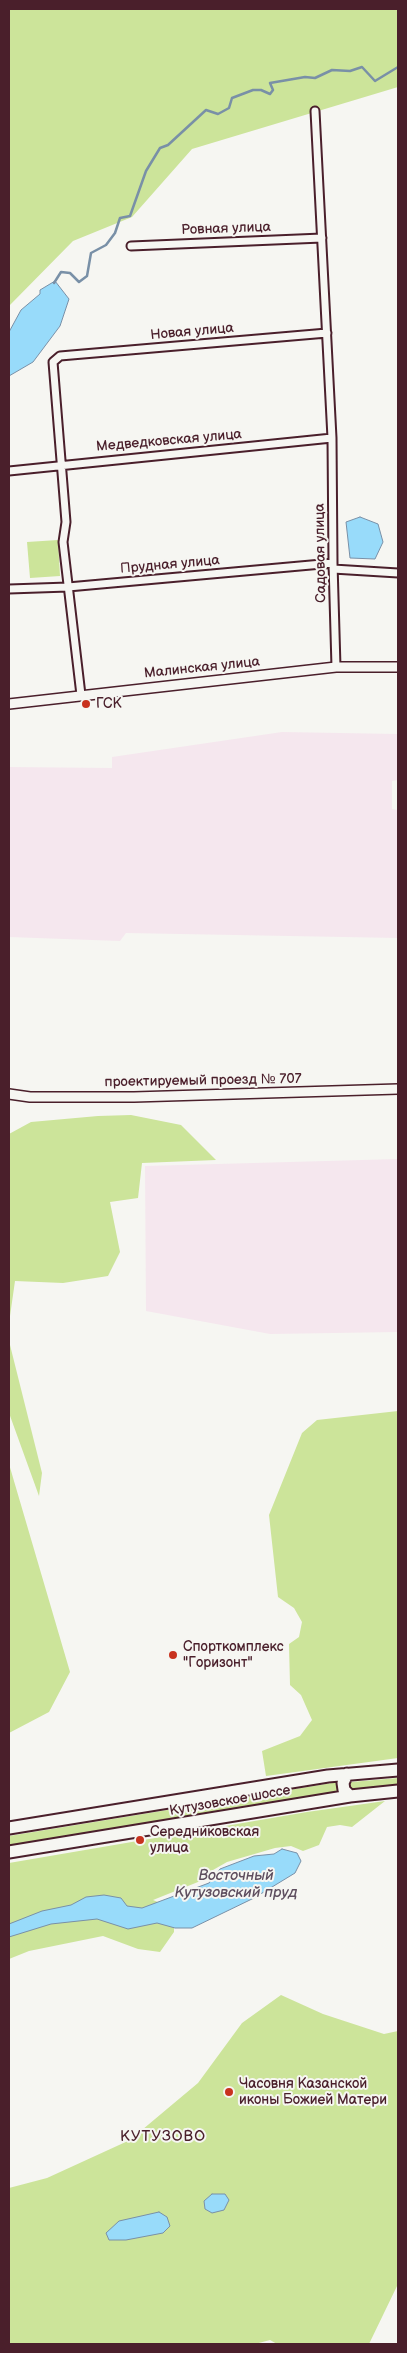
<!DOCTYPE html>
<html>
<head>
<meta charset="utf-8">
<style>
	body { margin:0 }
	#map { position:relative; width:407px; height:2353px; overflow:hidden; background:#f6f6f2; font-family:"Balsamiq Sans",sans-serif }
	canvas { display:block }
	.frame { position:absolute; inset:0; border:10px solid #4a1f2b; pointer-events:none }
</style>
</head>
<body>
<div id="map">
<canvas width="407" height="2353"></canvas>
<div class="frame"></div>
</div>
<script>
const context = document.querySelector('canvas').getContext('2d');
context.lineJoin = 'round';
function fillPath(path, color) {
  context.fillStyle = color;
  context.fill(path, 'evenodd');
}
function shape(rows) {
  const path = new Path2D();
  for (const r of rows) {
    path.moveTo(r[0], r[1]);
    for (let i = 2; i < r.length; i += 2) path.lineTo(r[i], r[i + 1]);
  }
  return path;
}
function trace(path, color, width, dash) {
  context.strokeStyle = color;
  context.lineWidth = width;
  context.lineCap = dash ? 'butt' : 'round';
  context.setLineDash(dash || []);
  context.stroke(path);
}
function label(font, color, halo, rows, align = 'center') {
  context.font = font + ' "Balsamiq Sans",sans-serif';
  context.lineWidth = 4;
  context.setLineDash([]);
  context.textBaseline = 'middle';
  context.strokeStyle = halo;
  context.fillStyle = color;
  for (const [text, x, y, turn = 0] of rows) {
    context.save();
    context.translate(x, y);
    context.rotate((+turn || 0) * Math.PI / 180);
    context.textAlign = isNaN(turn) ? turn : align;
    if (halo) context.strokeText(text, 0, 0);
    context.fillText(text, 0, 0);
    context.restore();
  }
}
fillPath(shape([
	[282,732,398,734,398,780,392,781,392,809,398,810,398,938,126,933,120,941,9,937,9,767,112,768,112,757],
	[398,1159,398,1332,270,1334,146,1311,145,1166]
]), '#f5e7ee');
fillPath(shape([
	[9,9,398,9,398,87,192,149,132,217,73,241,9,306],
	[58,540,60,576,30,578,27,542],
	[131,1115,181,1125,216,1160,142,1163,138,1198,110,1202,120,1252,108,1276,63,1283,15,1281,9,1323,9,1134,31,1122,98,1116],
	[9,1341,42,1473,39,1496,9,1413],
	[398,1411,398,1758,266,1776,262,1751,300,1736,312,1720,301,1695,290,1685,289,1644,299,1637,302,1622,294,1608,278,1597,269,1515,302,1433,317,1420],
	[9,1464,70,1672,49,1712,9,1733],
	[398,1778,398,1787,352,1791,349,1790,351,1782],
	[338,1782,337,1789,340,1791,9,1846,9,1836],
	[385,1801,352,1827,340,1825,327,1827,319,1845,303,1851,291,1846,275,1848,227,1862,213,1870,208,1878,153,1900,174,1909,174,1932,160,1952,138,1949,103,1936,29,1951,9,1959,9,1863,307,1812],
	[281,1995,323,2014,384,2034,398,2031,398,2284,369,2344,277,2344,270,2340,255,2344,9,2344,9,2188,47,2178,130,2140,198,2083,242,2023]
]), '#cce49a');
const water = shape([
	[55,281,69,299,60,326,33,362,9,376,9,332,21,310,40,294,40,290,55,281],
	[360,517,378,524,383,542,375,559,350,558,346,522,360,517],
	[282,1849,297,1853,301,1861,295,1873,254,1898,192,1928,175,1928,157,1923,128,1929,97,1919,51,1924,9,1937,9,1924,42,1911,71,1905,86,1897,104,1895,121,1898,127,1906,142,1908,209,1883,220,1869,254,1856,274,1854,282,1849],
	[212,2194,225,2194,229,2200,224,2210,212,2213,205,2209,204,2201,212,2194],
	[159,2212,167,2217,170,2226,163,2233,126,2240,109,2240,106,2233,119,2221,159,2212]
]);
fillPath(water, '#98dbfa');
trace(water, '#7990a7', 1);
trace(shape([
	[54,283,61,272,70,273,79,282,87,276,91,253,106,245,115,233,120,218,130,216,146,171,160,148,168,145,206,110,218,114,229,108,232,98,253,90,261,90,270,94,273,90,270,83,305,77,315,78,332,70,350,71,362,67,375,81,398,67]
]), '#7990a7', 2.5);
const minor = shape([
	[315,111,332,438,333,563,336,667],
	[131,246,322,238],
	[9,471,332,438],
	[333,569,398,573],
	[9,589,68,587,333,563],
	[81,695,63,542,66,522,53,362,60,356,327,333]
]);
const tertiary = shape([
	[9,704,336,667,398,667],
	[9,1094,30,1097,134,1097,398,1089]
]);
const primary = shape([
	[347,1774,343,1783,344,1790,350,1796],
	[9,1828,328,1776,398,1770],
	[9,1852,350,1796,398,1791]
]);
trace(minor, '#4a1f2b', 11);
trace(tertiary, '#4a1f2b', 12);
trace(primary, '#4a1f2b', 15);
trace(minor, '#f6f6f2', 7);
trace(tertiary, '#f6f6f2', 9);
trace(primary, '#f6f6f2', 11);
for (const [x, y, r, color] of [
	[86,704,5,"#c8321e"],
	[173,1655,5,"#c8321e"],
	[140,1840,5,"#c8321e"],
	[229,2092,5,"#c8321e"]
]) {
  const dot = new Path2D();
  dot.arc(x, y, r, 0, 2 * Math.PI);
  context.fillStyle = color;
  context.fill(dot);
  trace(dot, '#f6f6f2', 2);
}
label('14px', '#4a1f2b', '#f6f6f2', [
	["Ровная улица",226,229,-2],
	["Новая улица",192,332,-5],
	["Медведковская улица",169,441,-5],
	["Садовая улица",321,553,-91],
	["Прудная улица",170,565,-5],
	["Малинская улица",202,668,-6],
	["проектируемый проезд № 707",203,1081,-1],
	["Кутузовское шоссе",230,1801,-10]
]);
label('14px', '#4a1f2b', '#f6f6f2', [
	["ГСК",96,704],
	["Спорткомплекс",183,1647],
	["\"Горизонт\"",183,1663],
	["Середниковская",150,1832],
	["улица",150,1848],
	["Часовня Казанской",239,2084],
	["иконы Божией Матери",239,2100]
], 'left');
label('italic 15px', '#5e4e5f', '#f6f6f2', [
	["Восточный",236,1876],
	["Кутузовский пруд",236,1893]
]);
context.letterSpacing = '1px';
label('15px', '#4a1f2b', '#f6f6f2', [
	["КУТУЗОВО",163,2137]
]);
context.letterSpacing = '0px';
</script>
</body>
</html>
